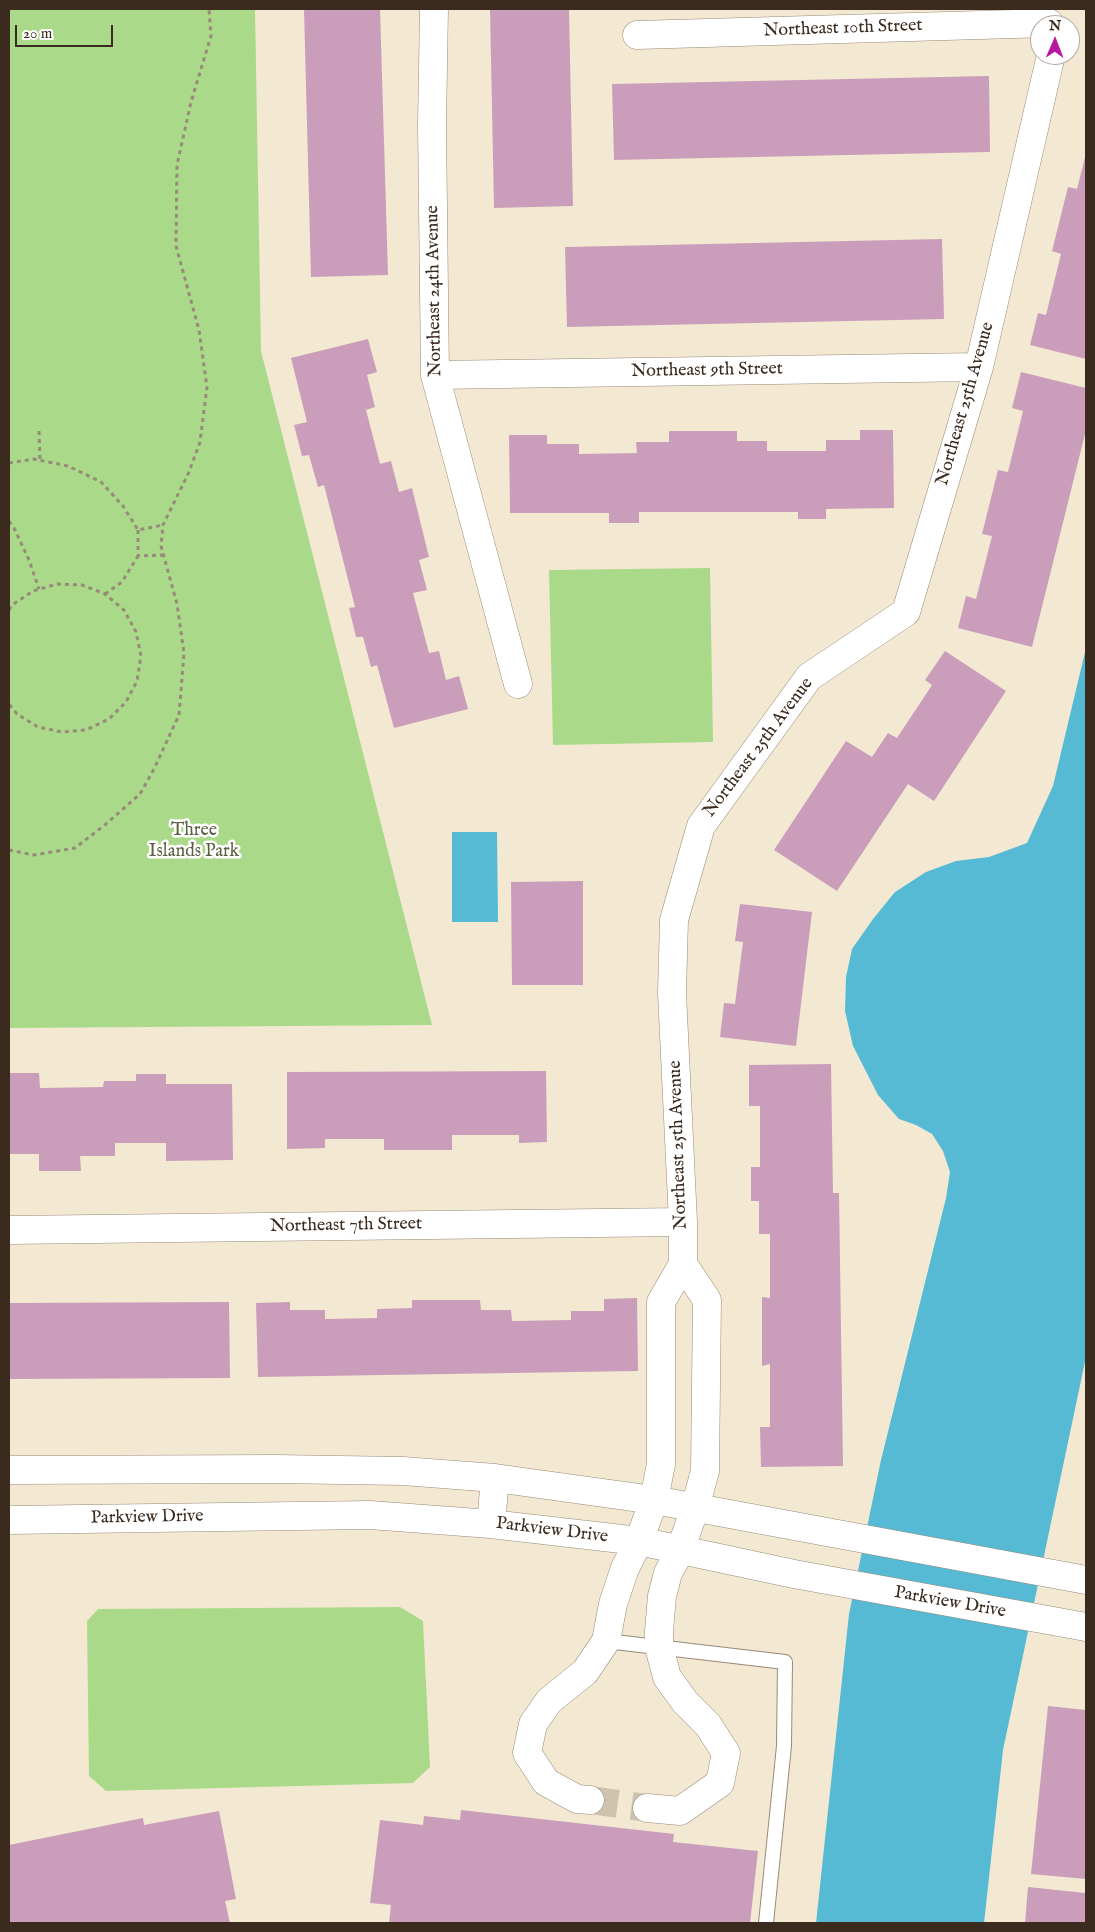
<!DOCTYPE html>
<html>
<head>
<meta charset="utf-8">
<style>
	body { margin:0 }
	#map { position:relative; width:1095px; height:1932px; overflow:hidden; background:#f3e9d2; font-family:"IM FELL English",serif }
	canvas { display:block }
	.frame { position:absolute; inset:0; border:10px solid #3b2a1e; pointer-events:none }
	.north { position:absolute; left:1030px; top:15px; width:50px; height:50px; box-sizing:border-box; background:#fff; border:1px solid #b1aaa5; border-radius:50%; rotate:1deg; font-size:14px; font-weight:700; line-height:20px; text-align:center; color:#3b2a1e }
	.north::after { content:''; display:block; margin:auto; width:18px; height:22px; background:#b5179e; clip-path:polygon(50% 0,100% 100%,50% 72%,0 100%) }
	.scale { position:absolute; left:15px; top:25px; width:98px; height:22px; box-sizing:border-box; border:2px solid #3b2a1e; border-top:0; padding-left:6px; font-size:15px; line-height:18px; white-space:nowrap; color:#3b2a1e; -webkit-text-stroke:4px #fff; paint-order:stroke }
</style>
</head>
<body>
<div id="map">
<canvas width="1095" height="1932"></canvas>
<div class="frame"></div>
<div class="north">N</div>
<div class="scale">20 m</div>
</div>
<script>
const context = document.querySelector('canvas').getContext('2d');
context.lineJoin = 'round';
function fillPath(path, color) {
  context.fillStyle = color;
  context.fill(path, 'evenodd');
}
function shape(rows) {
  const path = new Path2D();
  for (const r of rows) {
    path.moveTo(r[0], r[1]);
    for (let i = 2; i < r.length; i += 2) path.lineTo(r[i], r[i + 1]);
  }
  return path;
}
function trace(path, color, width, dash) {
  context.strokeStyle = color;
  context.lineWidth = width;
  context.lineCap = dash ? 'butt' : 'round';
  context.setLineDash(dash || []);
  context.stroke(path);
}
function label(font, color, halo, rows, align = 'center') {
  context.font = font + ' "IM FELL English",serif';
  context.lineWidth = 5;
  context.setLineDash([]);
  context.textBaseline = 'middle';
  context.strokeStyle = halo;
  context.fillStyle = color;
  for (const [text, x, y, turn = 0] of rows) {
    context.save();
    context.translate(x, y);
    context.rotate((+turn || 0) * Math.PI / 180);
    context.textAlign = isNaN(turn) ? turn : align;
    if (halo) context.strokeText(text, 0, 0);
    context.fillText(text, 0, 0);
    context.restore();
  }
}
fillPath(shape([
	[9,9,255,9,261,351,432,1025,9,1028],
	[710,568,713,742,553,745,549,570],
	[400,1607,423,1621,430,1767,413,1783,106,1791,89,1776,87,1621,98,1609]
]), '#aada89');
fillPath(shape([
	[1086,648,1086,1357,1003,1750,984,1923,816,1923,849,1614,881,1460,946,1198,950,1172,943,1151,932,1134,916,1125,899,1119,878,1095,853,1046,845,1011,846,977,852,949,873,919,895,892,926,872,956,861,989,857,1027,843,1053,786],
	[452,832,497,832,498,922,452,922]
]), '#56bad4');
fillPath(shape([
	[304,9,380,9,388,275,311,277],
	[490,9,569,9,573,206,494,208],
	[989,76,990,152,614,160,612,84],
	[1086,153,1086,359,1030,345,1038,313,1046,315,1061,254,1052,251,1068,187,1077,189],
	[942,239,944,319,567,327,565,247],
	[368,339,377,372,367,375,375,407,366,410,380,464,391,461,399,492,412,488,429,557,419,560,427,590,413,593,429,653,439,651,446,680,459,676,468,709,394,728,377,665,371,667,363,637,356,637,349,608,355,607,324,485,318,487,309,455,302,456,294,425,307,422,291,358],
	[1021,372,1086,388,1086,430,1032,647,958,628,966,596,976,599,992,536,982,534,998,470,1008,472,1023,411,1012,408],
	[860,430,893,430,894,508,826,509,826,519,798,519,798,512,639,512,639,523,609,523,609,513,510,513,509,435,547,435,547,444,579,444,579,454,637,453,636,442,669,442,669,431,737,431,737,441,767,441,767,451,826,451,826,440,860,440],
	[945,651,1006,691,934,801,908,784,837,891,774,850,846,741,872,757,888,733,897,738,932,685,925,680],
	[583,881,583,985,512,985,511,882],
	[740,904,812,912,796,1046,720,1037,724,1003,735,1004,743,942,735,941],
	[831,1064,833,1193,839,1193,843,1466,761,1467,760,1427,770,1427,770,1364,762,1366,762,1297,770,1298,770,1234,759,1234,759,1201,751,1201,751,1167,760,1167,760,1106,749,1106,749,1065],
	[546,1071,547,1142,519,1143,519,1135,452,1135,452,1150,384,1150,384,1139,325,1139,325,1148,287,1149,287,1072],
	[9,1073,39,1073,40,1088,103,1087,104,1081,136,1081,136,1074,166,1074,166,1084,232,1084,233,1160,166,1161,166,1143,115,1143,115,1156,80,1156,81,1171,39,1171,39,1154,9,1154],
	[637,1298,638,1371,258,1377,256,1303,290,1302,290,1310,325,1310,325,1319,377,1318,377,1309,412,1308,412,1300,480,1300,481,1310,511,1310,512,1321,571,1320,571,1311,604,1311,604,1299],
	[229,1302,230,1378,9,1379,9,1303],
	[1048,1706,1086,1710,1086,1879,1031,1874],
	[461,1810,674,1834,673,1842,758,1851,750,1923,389,1923,391,1905,370,1903,380,1820,423,1825,424,1816,460,1820],
	[219,1811,236,1899,225,1901,230,1923,9,1923,9,1845,143,1818,144,1825],
	[1028,1887,1086,1893,1086,1923,1025,1923]
]), '#ca9eba');
trace(shape([
	[590,1800,647,1808]
]), '#cec3ae', 28, [28, 14]);
const lane = shape([
	[606,1641,785,1662,784,1746,766,1923]
]);
const street = shape([
	[434,9,432,125,435,375,518,684],
	[637,35,1049,23],
	[435,375,979,367],
	[9,1230,683,1222],
	[9,1470,276,1469,403,1471,495,1478,654,1500,1086,1580],
	[9,1520,370,1515,491,1524,639,1541,794,1574,1086,1627],
	[491,1524,495,1478],
	[590,1800,577,1799,546,1782,527,1753,533,1724,549,1701,585,1672,606,1641,613,1604,625,1568,639,1541,654,1500,661,1464,661,1302,683,1264,683,1222,672,993,674,920,701,826,809,677,906,612,979,367,1051,55],
	[647,1808,680,1811,720,1783,726,1753,708,1725,685,1702,667,1677,659,1647,659,1631,662,1596,668,1573,680,1551,695,1508,705,1471,707,1300,683,1264]
]);
trace(lane, '#978a78', 16);
trace(street, '#978a78', 29);
trace(shape([
	[39,431,40,460],
	[9,463,34,459,68,466,101,482,123,506,138,530,163,525],
	[9,521,14,528,29,560,39,589],
	[138,530,138,556,164,555],
	[105,594,122,582,138,556],
	[9,610,12,605,33,591,57,584,82,585,105,594,124,610,136,632,141,656,137,681,126,702,109,719,86,730,62,732,38,727,17,714,9,704],
	[9,850,34,855,75,848,106,824,140,794,154,769,179,715,184,653,177,604,161,546,163,525,189,472,200,442,207,387,199,330,176,246,177,165,191,102,211,36,209,9]
]), '#978a78', 3, [4, 4]);
trace(lane, '#fff', 14);
trace(street, '#fff', 28);
label('18px', '#3b2a1e', '#fff', [
	["Northeast 10th Street",843,29,-2],
	["Northeast 24th Avenue",435,291,-91],
	["Northeast 9th Street",707,371,-1],
	["Northeast 25th Avenue",966,404,-74],
	["Northeast 25th Avenue",759,748,-53],
	["Northeast 25th Avenue",679,1145,-92],
	["Northeast 7th Street",346,1226,-1],
	["Parkview Drive",147,1518,-1],
	["Parkview Drive",552,1531,7],
	["Parkview Drive",950,1603,10]
]);
label('18px', '#5c5f3e', '#fff', [
	["Three",194,831],
	["Islands Park",194,852]
]);
</script>
</body>
</html>
